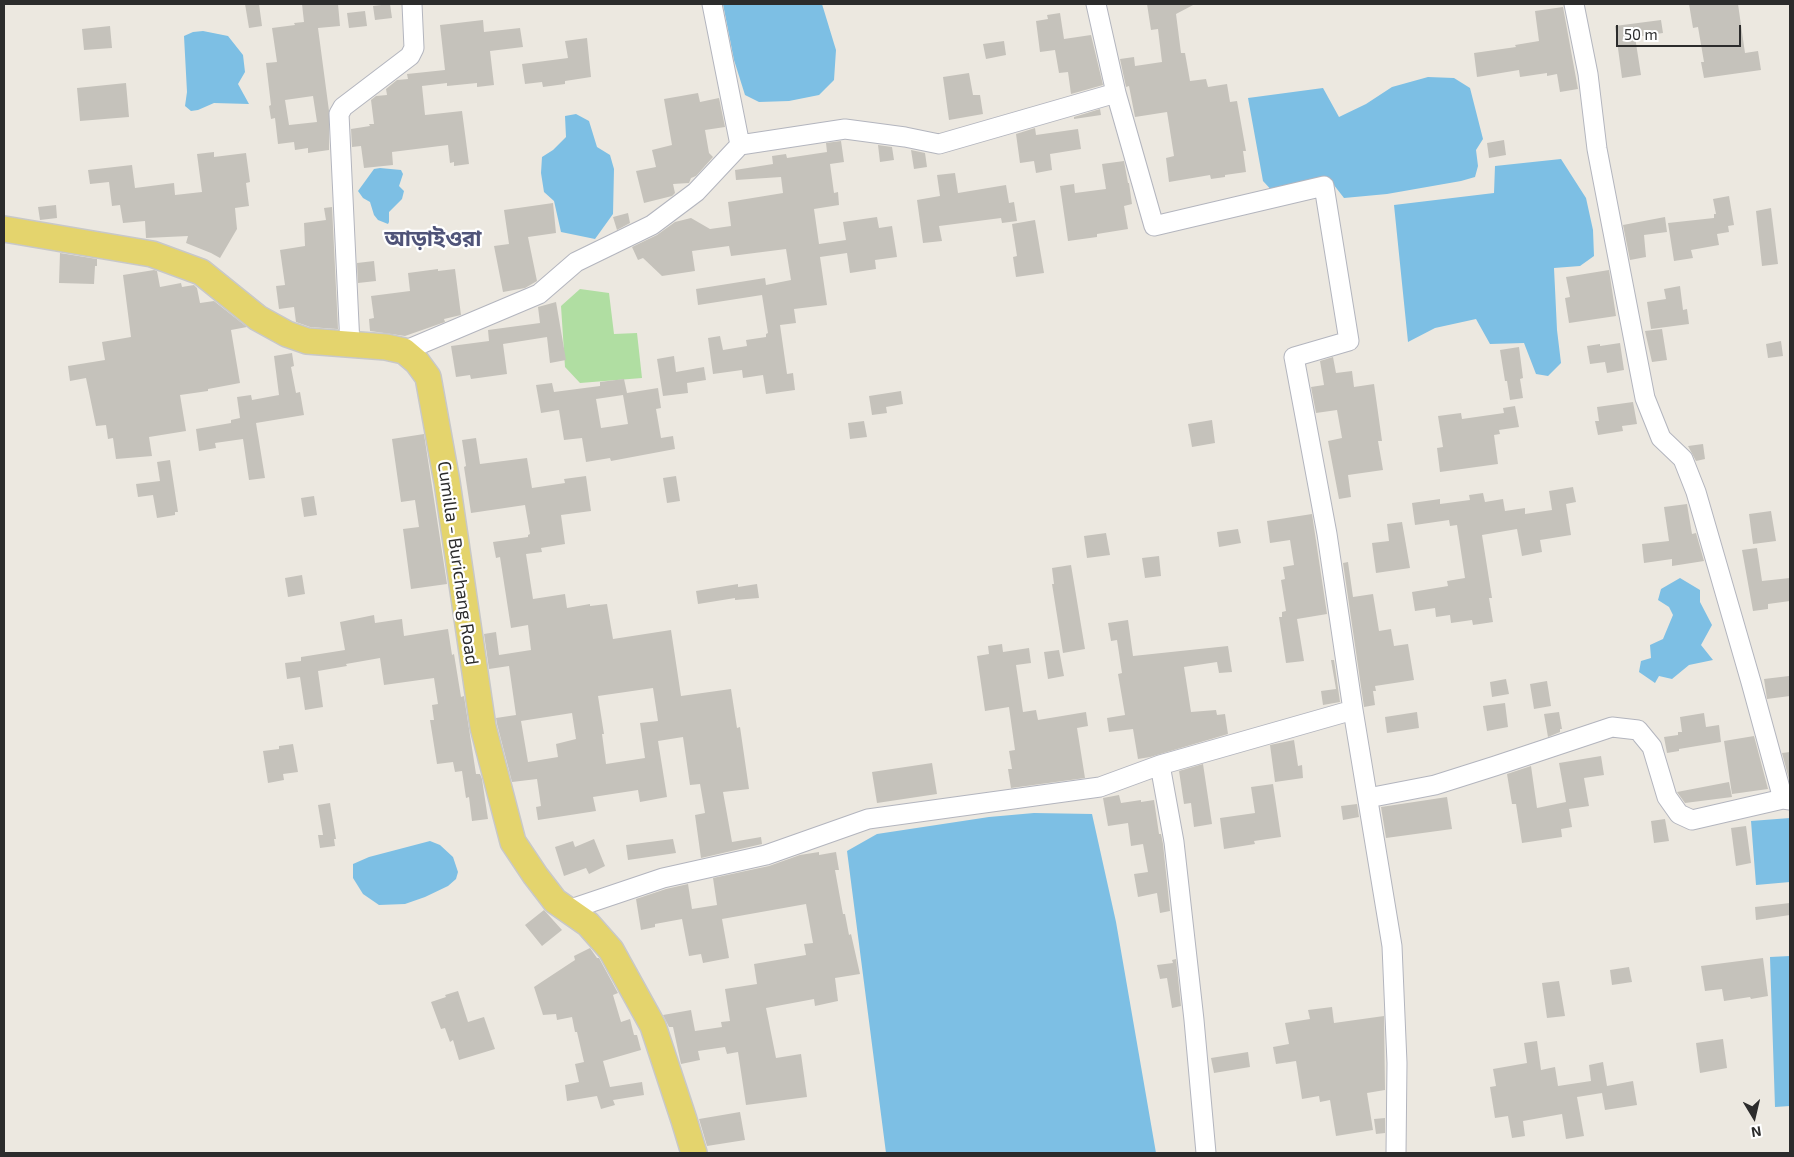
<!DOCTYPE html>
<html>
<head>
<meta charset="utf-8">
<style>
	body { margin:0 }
	#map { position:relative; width:1794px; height:1157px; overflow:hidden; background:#ece8e0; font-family:"Exo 2",sans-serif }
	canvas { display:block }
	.frame { position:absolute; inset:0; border:5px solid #2c2c2c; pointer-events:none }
	.north { position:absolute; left:1729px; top:1092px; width:50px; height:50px; -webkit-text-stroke:4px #fff; paint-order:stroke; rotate:171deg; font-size:14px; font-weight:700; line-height:20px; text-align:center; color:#2c2c2c }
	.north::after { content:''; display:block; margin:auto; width:18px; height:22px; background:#2c2c2c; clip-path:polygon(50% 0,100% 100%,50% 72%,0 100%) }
	.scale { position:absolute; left:1616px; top:25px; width:125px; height:22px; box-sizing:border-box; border:2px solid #2c2c2c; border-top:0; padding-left:6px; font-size:15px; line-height:18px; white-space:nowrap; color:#2c2c2c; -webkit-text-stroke:4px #fff; paint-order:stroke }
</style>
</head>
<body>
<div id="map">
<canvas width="1794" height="1157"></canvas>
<div class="frame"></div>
<div class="north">N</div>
<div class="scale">50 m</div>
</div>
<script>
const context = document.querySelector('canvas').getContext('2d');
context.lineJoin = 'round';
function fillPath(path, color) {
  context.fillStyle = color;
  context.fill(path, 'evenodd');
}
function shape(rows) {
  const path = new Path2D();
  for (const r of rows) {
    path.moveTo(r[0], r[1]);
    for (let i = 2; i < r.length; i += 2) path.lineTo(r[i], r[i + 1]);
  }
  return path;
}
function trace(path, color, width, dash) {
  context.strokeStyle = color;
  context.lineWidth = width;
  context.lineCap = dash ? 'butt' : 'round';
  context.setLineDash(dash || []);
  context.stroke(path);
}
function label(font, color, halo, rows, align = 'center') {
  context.font = font + ' "Exo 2","Noto Sans Bengali",sans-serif';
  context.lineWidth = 4.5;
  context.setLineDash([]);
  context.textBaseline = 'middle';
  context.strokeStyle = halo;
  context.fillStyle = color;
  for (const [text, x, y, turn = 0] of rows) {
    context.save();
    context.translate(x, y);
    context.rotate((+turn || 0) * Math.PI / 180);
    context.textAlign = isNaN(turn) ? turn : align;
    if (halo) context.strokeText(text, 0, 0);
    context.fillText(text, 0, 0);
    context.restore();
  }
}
fillPath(shape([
	[580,289,609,293,614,334,637,333,642,378,580,383,565,367,561,306]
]), '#b0dea2');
fillPath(shape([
	[723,4,822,4,836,50,834,80,819,95,789,101,759,102,745,95,734,60],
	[203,31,228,36,243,55,245,72,238,84,249,104,214,103,198,110,191,111,185,106,187,92,184,36,193,32],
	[1428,77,1454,78,1470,88,1483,139,1476,150,1478,166,1475,177,1461,181,1387,194,1344,198,1330,180,1276,195,1263,181,1248,98,1323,88,1339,117,1366,104,1392,87],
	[576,114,589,121,597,147,610,155,614,169,613,214,595,239,561,232,554,201,544,192,541,173,542,157,553,150,566,137,565,116],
	[1561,159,1586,198,1593,230,1594,256,1580,266,1554,268,1557,330,1561,363,1548,376,1536,374,1524,343,1490,344,1476,319,1435,328,1408,342,1394,205,1494,193,1495,166],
	[380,168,401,170,403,174,399,186,404,191,402,199,389,212,389,222,388,224,378,220,374,215,370,202,363,198,358,191,374,169],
	[1680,578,1700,590,1700,602,1712,625,1701,645,1713,660,1689,665,1672,679,1659,676,1655,683,1639,672,1641,661,1651,658,1650,645,1663,639,1673,615,1669,607,1658,600,1661,589],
	[1034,813,1092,814,1116,922,1156,1153,886,1153,847,851,877,834,989,817],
	[1790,818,1790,882,1756,885,1751,821],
	[430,841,440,845,453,857,458,872,456,879,448,886,425,897,405,904,379,905,363,894,353,878,353,864,369,857],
	[1790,956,1790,1106,1775,1107,1770,957]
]), '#7dbfe4');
fillPath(shape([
	[245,4,259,4,262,26,249,28],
	[302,4,338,4,340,26,318,28,329,111,329,150,308,153,308,148,295,150,294,142,278,144,275,118,271,119,269,106,271,105,266,63,277,62,272,28,295,25,294,23,304,22],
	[313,96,317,122,289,125,285,100],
	[390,4,392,18,375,20,373,6],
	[1147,4,1195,4,1176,14,1181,53,1185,53,1190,81,1206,79,1208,87,1227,84,1230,102,1237,101,1246,151,1243,151,1246,172,1225,175,1225,177,1211,179,1210,175,1169,182,1166,158,1174,156,1167,112,1135,117,1129,86,1126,87,1120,59,1134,57,1135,66,1162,62,1158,29,1151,30],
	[1689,4,1738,4,1745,53,1758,51,1761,70,1704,78,1701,62,1704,62,1698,27,1693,28],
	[1563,7,1578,89,1560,92,1557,74,1547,76,1547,73,1520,77,1519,70,1477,77,1474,53,1516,47,1515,45,1539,41,1535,11],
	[365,11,367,26,349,28,347,13],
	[1060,13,1064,39,1091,35,1103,85,1071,94,1068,72,1059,73,1055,50,1040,52,1036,21,1048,19,1047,15],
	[483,20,484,32,520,28,523,47,490,51,494,85,477,87,477,83,447,86,447,83,422,86,425,115,462,111,469,164,454,166,454,162,450,163,448,145,392,152,393,165,364,168,361,146,352,147,351,129,370,126,369,124,374,124,371,100,376,96,387,95,386,89,397,80,408,79,407,74,445,70,440,25],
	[1661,20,1663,33,1635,37,1641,75,1622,78,1615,26],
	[110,26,112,48,84,50,82,29],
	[587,38,591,77,565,81,565,84,543,87,542,82,525,84,522,64,568,58,565,41],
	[1004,41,1006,55,986,59,983,44],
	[969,73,973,95,980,95,983,114,949,120,943,77],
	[126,83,129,117,80,121,77,88],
	[698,93,700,102,719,98,725,127,705,130,709,153,713,157,696,176,691,178,689,183,673,184,675,193,672,196,644,203,636,171,656,167,652,150,672,145,664,99],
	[1100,109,1101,115,1074,119,1074,117],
	[1035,128,1036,135,1078,129,1081,149,1050,154,1052,170,1036,173,1034,161,1020,163,1016,134],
	[1504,140,1506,155,1489,158,1487,143],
	[841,141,844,162,830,164,834,193,838,192,839,205,814,209,819,244,846,240,843,222,877,217,879,228,892,226,897,257,875,260,876,269,850,273,847,253,820,257,827,305,794,309,796,323,780,325,787,374,793,373,795,390,766,394,763,375,743,378,742,370,713,374,708,338,720,336,723,350,747,346,746,340,766,337,766,334,768,333,762,295,698,305,696,289,765,278,766,285,791,280,786,249,731,256,729,246,692,251,695,271,662,276,643,258,638,260,632,247,657,235,675,222,691,218,710,229,731,226,728,202,783,193,781,177,736,180,735,170,773,164,772,156,786,154,787,158,827,152,826,143],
	[878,145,892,147,894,160,880,162],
	[911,150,925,153,927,167,914,169],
	[214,152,214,157,246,153,250,182,246,183,249,206,235,208,237,229,220,258,211,253,186,243,188,236,146,238,145,221,123,223,120,205,112,206,109,182,90,184,88,170,132,165,135,188,174,183,175,195,202,192,197,154],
	[1124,161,1128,183,1129,183,1132,204,1124,206,1128,229,1097,234,1097,237,1068,241,1060,186,1074,184,1075,193,1106,189,1102,164],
	[955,173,958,193,1006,185,1009,203,1014,202,1017,221,1002,223,1001,218,939,226,942,241,923,243,917,200,940,196,937,175],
	[1729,196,1734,225,1728,226,1729,232,1717,234,1719,245,1691,250,1693,258,1674,261,1668,223,1714,218,1714,214,1716,214,1713,199],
	[553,203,556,233,528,237,537,281,525,288,503,292,494,246,509,244,504,210],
	[56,205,57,218,40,220,38,207],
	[332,207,338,329,337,329,310,327,296,322,294,307,279,309,276,286,285,285,280,250,305,246,304,223,326,220,324,208],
	[1771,208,1778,264,1762,266,1756,211],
	[628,213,630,223,617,230,613,217],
	[1665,217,1667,232,1644,235,1646,257,1630,260,1623,225],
	[1035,220,1044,273,1016,277,1013,257,1017,256,1012,224],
	[60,253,97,259,97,266,95,266,94,284,59,283],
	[374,261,376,281,358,283,357,263],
	[438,269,438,271,455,269,461,315,444,319,445,322,405,336,370,331,369,319,374,318,371,296,410,291,408,273],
	[154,270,157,271,160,287,181,283,182,287,194,285,197,288,200,303,214,301,247,327,231,330,240,383,208,389,208,391,180,395,186,431,149,437,152,456,116,459,113,438,108,439,106,425,96,426,86,378,70,381,68,366,105,360,102,342,131,337,123,275],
	[1609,270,1616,316,1569,323,1565,298,1570,297,1566,277],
	[1680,286,1683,310,1687,309,1689,324,1651,329,1647,302,1666,299,1664,289],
	[556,302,566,360,550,363,547,337,503,344,507,374,471,379,470,375,456,377,451,346,489,341,488,330,540,323,538,307],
	[1662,329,1667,360,1652,362,1645,331],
	[1781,341,1783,356,1768,358,1766,344],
	[1620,343,1624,370,1607,373,1605,362,1590,364,1587,346,1600,344,1600,346],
	[1519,347,1523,378,1520,379,1523,398,1510,400,1507,381,1505,381,1500,350],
	[292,353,294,366,291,367,296,393,300,392,304,415,256,423,265,478,249,480,243,439,215,443,216,448,199,451,196,429,231,423,231,420,240,418,237,397,251,395,252,400,279,395,274,356],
	[674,356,676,372,704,367,706,380,687,383,688,393,663,396,657,359],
	[1333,357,1336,373,1352,371,1354,387,1374,384,1382,441,1378,441,1383,470,1348,475,1351,497,1339,499,1328,441,1342,438,1337,410,1316,413,1311,387,1324,385,1320,361],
	[624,379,627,393,658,388,661,408,656,409,661,438,673,436,675,449,611,461,610,458,586,462,582,438,564,440,559,410,541,413,536,385,552,383,554,392,600,386,600,382],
	[623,395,628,424,601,428,596,399],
	[901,391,903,404,886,407,887,413,872,415,869,396],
	[1633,402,1637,424,1622,426,1623,431,1598,435,1595,421,1599,421,1597,407],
	[1515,406,1519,427,1499,430,1500,434,1494,435,1498,464,1440,472,1437,448,1443,447,1438,416,1461,413,1462,419,1504,413,1503,408],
	[1212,420,1215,443,1192,447,1188,424],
	[864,421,867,437,850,439,848,423],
	[424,434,447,584,411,589,403,529,419,527,415,500,401,502,392,439],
	[476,438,480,464,527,458,532,488,565,483,564,479,586,476,591,511,561,515,565,544,541,548,542,552,526,554,533,599,565,594,567,608,590,604,590,606,607,604,613,639,671,630,681,696,731,689,737,728,740,727,749,789,723,792,732,842,761,837,762,844,701,858,695,815,705,813,700,784,690,785,683,737,658,741,667,797,640,802,638,790,593,797,596,811,538,820,536,807,541,806,537,779,512,782,497,724,496,718,516,715,509,666,489,669,484,634,496,632,499,655,531,650,528,625,511,628,500,557,496,558,493,542,528,537,528,535,530,534,525,505,471,513,464,467,466,466,462,440],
	[653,688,658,721,640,723,645,758,606,764,602,734,604,734,598,696],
	[572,713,576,739,556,744,558,757,528,762,521,721],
	[1703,444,1705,459,1696,461,1688,446],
	[170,460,178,512,175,512,175,515,157,518,153,495,138,497,136,484,160,481,157,462],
	[676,476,680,501,667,503,663,478],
	[1573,487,1576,502,1566,504,1571,535,1540,540,1542,552,1522,556,1517,529,1482,535,1492,598,1489,598,1493,622,1473,625,1472,620,1451,623,1450,615,1436,617,1435,608,1415,611,1412,592,1448,586,1447,581,1465,578,1457,525,1450,526,1449,520,1415,525,1412,503,1440,499,1440,504,1470,500,1469,495,1483,493,1485,502,1503,499,1505,511,1525,508,1525,514,1552,510,1549,491],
	[314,496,317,515,304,517,301,498],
	[1687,504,1692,534,1696,533,1704,561,1672,566,1672,559,1644,563,1642,544,1669,541,1664,507],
	[1771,511,1776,541,1753,544,1749,514],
	[1312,514,1327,614,1297,619,1304,661,1286,663,1279,617,1282,617,1282,612,1286,611,1281,580,1285,579,1283,567,1294,565,1290,540,1270,543,1267,521],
	[1402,522,1410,568,1376,573,1372,543,1389,541,1387,524],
	[1238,529,1241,543,1219,547,1217,532],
	[1106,533,1110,555,1087,558,1084,536],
	[1757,548,1762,581,1790,578,1790,601,1768,604,1768,609,1753,611,1742,550],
	[1159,556,1161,576,1145,578,1142,558],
	[1348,562,1353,597,1373,594,1379,631,1391,629,1394,646,1408,644,1414,680,1375,686,1376,691,1373,691,1375,705,1364,707,1343,563],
	[1071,565,1085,649,1063,653,1052,584,1054,584,1052,568],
	[302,575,305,594,288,597,285,578],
	[738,584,738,587,757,584,759,598,735,600,735,598,698,604,696,591],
	[374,615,375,623,402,619,404,636,448,629,452,655,454,654,461,697,464,696,476,774,480,774,482,779,488,819,472,821,469,797,466,798,462,771,455,772,453,762,437,764,430,720,434,720,432,705,438,704,434,678,384,685,380,658,346,664,347,666,318,671,323,707,305,710,300,677,287,679,285,663,301,661,301,657,345,650,340,622],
	[1128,620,1133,656,1228,646,1232,672,1219,673,1217,662,1184,667,1191,712,1216,710,1217,715,1225,714,1228,734,1150,757,1138,759,1133,729,1109,732,1107,718,1125,715,1118,674,1122,673,1117,640,1111,641,1108,623],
	[1002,644,1003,652,1029,648,1031,663,1016,665,1023,712,1036,710,1038,720,1086,712,1088,726,1077,728,1085,778,1011,788,1008,769,1012,769,1009,751,1015,750,1009,707,985,711,977,656,989,654,988,646],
	[1059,650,1064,676,1048,679,1044,652],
	[1331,660,1334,660,1340,702,1323,705,1321,691,1336,689],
	[1789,676,1790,696,1767,699,1764,679],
	[1506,679,1509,694,1492,697,1490,682],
	[1547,681,1551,706,1534,709,1530,684],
	[1505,703,1508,727,1487,731,1483,706],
	[1417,712,1419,728,1387,733,1385,717],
	[1559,712,1562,729,1560,729,1560,732,1548,737,1544,714],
	[1704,713,1706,727,1719,725,1721,742,1679,749,1679,751,1667,753,1664,737,1678,735,1678,732,1682,732,1680,717],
	[1754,736,1768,789,1732,794,1724,741],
	[1294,740,1298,766,1302,765,1303,778,1275,782,1270,745],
	[293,744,298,772,283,774,284,780,268,783,263,751,279,749,279,746],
	[1790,752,1790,783,1782,753],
	[1601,756,1604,775,1584,778,1589,806,1569,809,1572,827,1561,829,1562,837,1522,843,1516,804,1512,804,1507,774,1531,766,1537,808,1566,802,1559,763],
	[932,763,937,794,877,803,872,772],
	[1203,764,1212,824,1194,827,1191,803,1184,804,1179,771],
	[1729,782,1732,797,1685,803,1677,792],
	[1273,784,1281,837,1254,841,1255,844,1224,849,1220,818,1255,813,1251,787],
	[1119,795,1121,803,1141,800,1141,802,1154,800,1159,834,1161,834,1163,844,1170,911,1160,913,1157,893,1138,897,1134,874,1148,872,1143,844,1131,846,1128,823,1108,826,1103,798],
	[1447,797,1452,829,1386,838,1381,807],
	[330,803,336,839,334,839,335,846,320,848,318,835,323,835,318,805],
	[1357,804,1359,817,1343,820,1341,806],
	[1665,819,1669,841,1654,843,1651,821],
	[1746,826,1751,863,1736,866,1731,828],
	[594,839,605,866,589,874,586,868,564,876,555,847,573,841,575,847],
	[673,839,676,853,628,860,626,845],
	[819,852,819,855,836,852,839,870,835,870,843,914,845,914,849,935,851,934,860,974,835,978,838,1001,815,1006,814,999,766,1008,776,1058,801,1054,807,1097,746,1105,738,1052,727,1054,725,1047,698,1051,700,1060,681,1064,673,1027,669,1027,663,1015,691,1010,695,1031,722,1027,721,1022,730,1021,725,989,757,984,754,964,806,955,804,944,813,943,806,904,722,919,729,958,703,963,701,954,689,956,682,919,655,924,655,927,641,930,636,899,666,889,688,884,692,909,717,905,713,878,769,866,800,855],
	[1790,903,1790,915,1756,920,1755,907],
	[544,910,562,930,542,946,525,925],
	[590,948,597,958,599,958,618,993,613,995,621,1022,630,1019,634,1035,637,1035,641,1050,603,1061,610,1087,642,1082,644,1095,613,1100,615,1105,601,1109,597,1096,567,1101,565,1085,579,1082,575,1064,584,1062,577,1032,575,1032,572,1017,557,1020,556,1014,543,1015,534,987,575,960,574,956],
	[1763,958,1768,996,1751,999,1750,997,1724,1001,1722,989,1705,991,1701,966],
	[1176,959,1181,1006,1172,1008,1167,978,1160,979,1157,965,1173,963,1172,960],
	[1629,967,1632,982,1612,985,1610,970],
	[1559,981,1565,1016,1547,1018,1542,983],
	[458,991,468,1022,484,1017,495,1049,459,1060,453,1040,450,1042,445,1028,441,1029,431,1002,446,997,445,995],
	[1332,1007,1334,1023,1384,1016,1385,1090,1367,1093,1373,1130,1336,1136,1330,1100,1320,1102,1319,1096,1302,1099,1296,1061,1276,1064,1273,1047,1289,1044,1285,1023,1310,1019,1308,1010],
	[1723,1039,1727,1068,1700,1073,1696,1043],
	[1537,1041,1541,1070,1555,1067,1558,1086,1591,1081,1589,1065,1603,1062,1607,1086,1633,1081,1637,1105,1605,1110,1602,1093,1577,1097,1584,1136,1566,1139,1562,1114,1523,1121,1525,1136,1512,1138,1508,1116,1495,1118,1490,1087,1496,1086,1493,1069,1527,1063,1524,1043],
	[1248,1052,1250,1067,1214,1073,1211,1058],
	[740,1112,745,1140,707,1146,699,1119],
	[1385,1118,1385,1133,1376,1134,1374,1119]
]), '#c5c2bb');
const minor = shape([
	[712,4,740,145],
	[1574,4,1588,74,1597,149,1645,398,1661,438,1683,459,1696,492,1751,682,1783,799],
	[1116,93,1154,226,1324,186,1349,341,1294,357,1327,534,1353,710,1392,946,1397,1063,1396,1153],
	[350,345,339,114,343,107,410,56,414,48,412,4],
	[404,351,539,294,576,262,652,225,696,192,740,145,845,129,905,137,939,144,1116,93,1096,4],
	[1160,765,1174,842,1194,1020,1206,1153],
	[1368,798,1435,785,1495,766,1612,727,1638,730,1652,747,1667,797,1679,814,1692,820,1783,799,1790,800],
	[568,910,663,878,766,855,868,819,1100,787,1160,765,1353,710]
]);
const major = shape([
	[4,229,152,254,201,272,258,318,287,334,307,341,386,347,404,351,417,362,428,377,447,482,483,727,513,842,535,875,555,901,588,924,611,950,653,1026,684,1120,694,1153]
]);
trace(minor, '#b3b5be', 21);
trace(major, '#c8c8c8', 28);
trace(minor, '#fff', 19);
trace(major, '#e4d46d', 25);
label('18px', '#2c2c2c', '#fff', [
	["Cumilla - Burichang Road",458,563,82]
]);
label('bold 22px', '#505479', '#fff', [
	["আড়াইওরা",433,239]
]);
</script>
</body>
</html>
